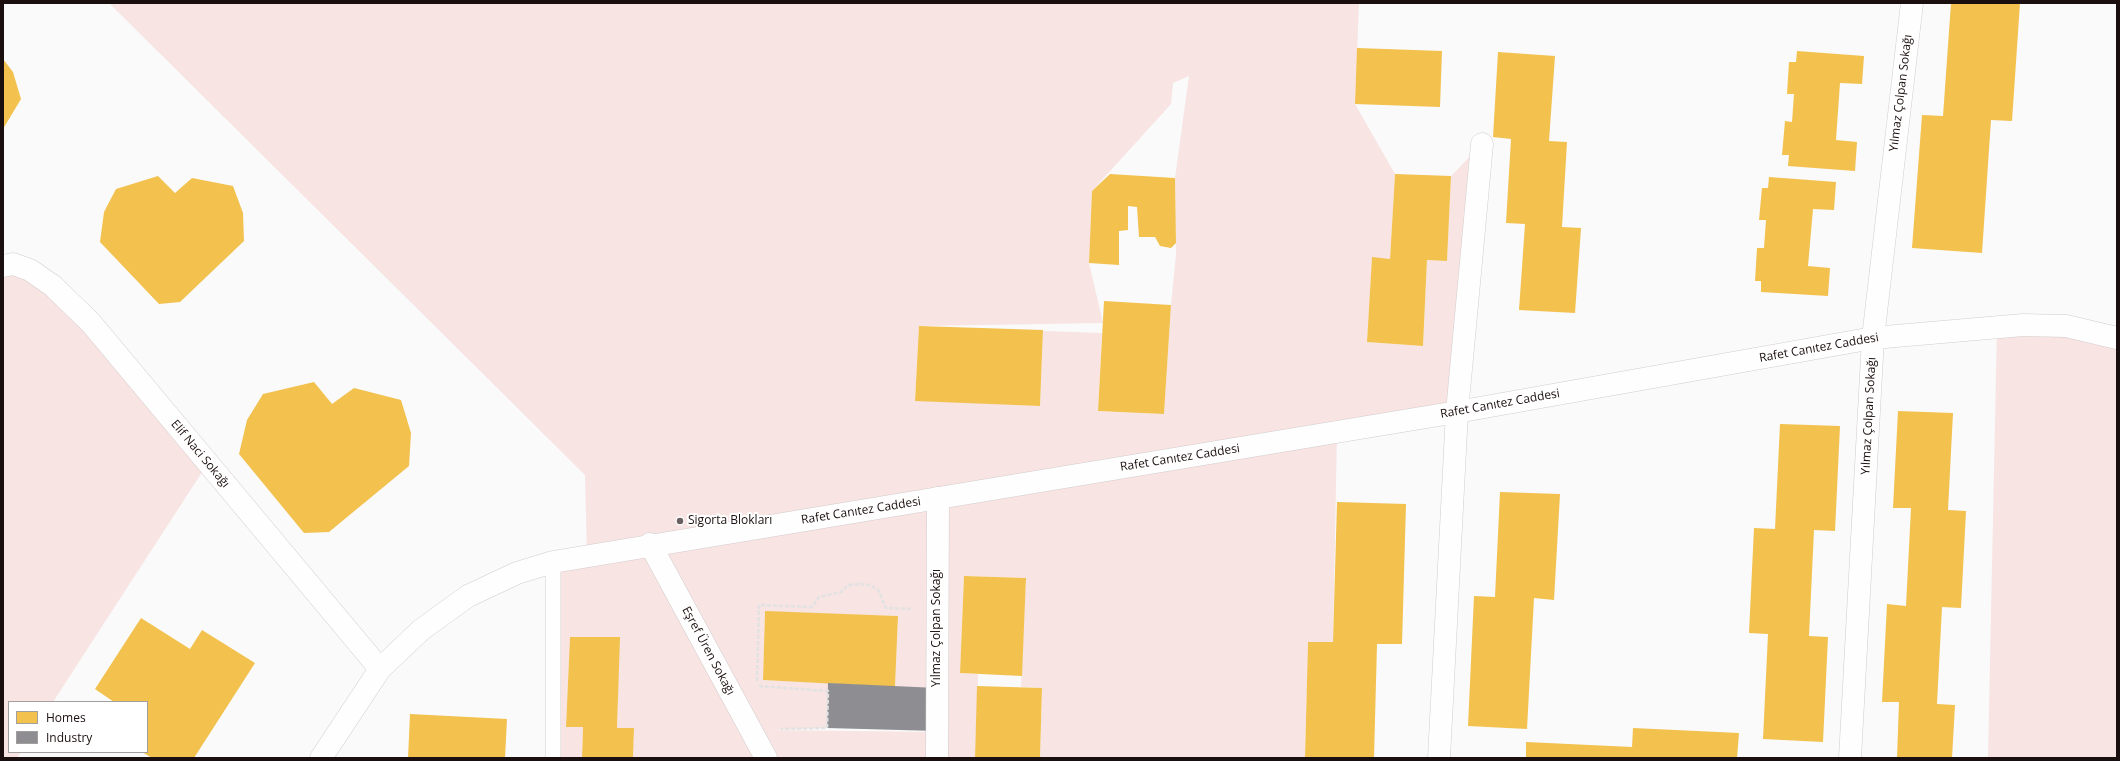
<!DOCTYPE html>
<html>
<head>
<meta charset="utf-8">
<style>
	body { margin:0 }
	#map { position:relative; width:2120px; height:761px; overflow:hidden; background:#fafafa; font-family:"Open Sans",sans-serif }
	canvas { display:block }
	.frame { position:absolute; inset:0; border:4px solid #1b0e0e; pointer-events:none }
	.legend { position:absolute; left:8px; top:701px; width:140px; height:52px; box-sizing:border-box; background:#fff; border:1px solid #a49f9f; margin:0; padding:5px 7px; list-style:none; font-size:12px; color:#1b0e0e }
	.legend li { display:flex; align-items:center; gap:8px; height:20px }
	.legend b { width:20px; border:1px solid #a49f9f }
</style>
</head>
<body>
<div id="map">
<canvas width="2120" height="761"></canvas>
<div class="frame"></div>
<ul class="legend">
<li><b style="height:11px;background:#f2c14e"></b>Homes</li>
<li><b style="height:11px;background:#8d8d92"></b>Industry</li>
</ul>
</div>
<script>
const context = document.querySelector('canvas').getContext('2d');
context.lineJoin = 'round';
function fillPath(path, color) {
  context.fillStyle = color;
  context.fill(path, 'evenodd');
}
function shape(rows) {
  const path = new Path2D();
  for (const r of rows) {
    path.moveTo(r[0], r[1]);
    for (let i = 2; i < r.length; i += 2) path.lineTo(r[i], r[i + 1]);
  }
  return path;
}
function trace(path, color, width, dash) {
  context.strokeStyle = color;
  context.lineWidth = width;
  context.lineCap = dash ? 'butt' : 'round';
  context.setLineDash(dash || []);
  context.stroke(path);
}
function label(font, color, halo, rows, align = 'center') {
  context.font = font + ' "Open Sans",sans-serif';
  context.lineWidth = 4;
  context.setLineDash([]);
  context.textBaseline = 'middle';
  context.strokeStyle = halo;
  context.fillStyle = color;
  for (const [text, x, y, turn = 0] of rows) {
    context.save();
    context.translate(x, y);
    context.rotate((+turn || 0) * Math.PI / 180);
    context.textAlign = isNaN(turn) ? turn : align;
    if (halo) context.strokeText(text, 0, 0);
    context.fillText(text, 0, 0);
    context.restore();
  }
}
fillPath(shape([
	[109,3,1359,3,1355,104,1395,174,1390,259,1372,258,1367,342,1423,346,1427,260,1447,261,1451,176,1482,144,1457,412,1337,432,1333,642,1308,642,1305,758,1040,758,1042,688,1021,687,1026,578,964,576,960,673,978,674,975,758,633,758,634,728,617,728,619,637,570,637,566,726,583,727,582,758,553,758,553,562,587,555,585,475],
	[1189,76,1175,178,1176,255,1171,305,1164,414,1098,411,1102,333,1043,331,1040,406,915,400,919,326,1103,323,1089,263,1092,191,1171,104,1173,83],
	[765,612,898,616,895,688,937,688,936,732,770,730,827,728,828,683,763,680],
	[3,266,30,270,208,463,53,702,9,702,9,752,21,752,17,758,3,758],
	[1997,326,2117,338,2117,758,1988,758]
]), '#f7e4e3');
fillPath(shape([
	[1951,3,2020,3,2012,121,1991,120,1982,253,1912,248,1922,115,1943,116],
	[1357,48,1442,51,1440,107,1355,104],
	[1797,51,1864,56,1862,84,1840,83,1836,140,1857,142,1855,171,1788,166,1789,155,1782,155,1785,121,1792,122,1794,94,1787,94,1789,62,1796,62],
	[1498,52,1555,56,1549,141,1567,142,1562,227,1581,228,1575,313,1519,310,1525,224,1506,223,1511,139,1493,137],
	[3,59,13,72,21,99,3,129],
	[1110,174,1175,178,1176,243,1171,248,1160,246,1155,237,1139,237,1137,207,1128,206,1128,230,1119,231,1119,265,1089,263,1092,191],
	[1395,174,1451,176,1447,261,1427,260,1423,346,1367,342,1372,257,1390,259],
	[158,176,175,193,192,178,233,186,243,213,244,241,180,302,159,304,100,242,104,212,116,189],
	[1769,177,1836,182,1834,210,1813,209,1808,266,1830,268,1828,296,1761,292,1761,281,1755,281,1757,248,1764,248,1766,220,1759,220,1762,188,1768,188],
	[1104,301,1171,305,1164,414,1098,411],
	[919,326,1043,330,1040,406,915,401],
	[314,382,332,404,354,388,401,400,411,433,409,466,329,532,304,533,239,454,247,420,263,394],
	[1898,411,1953,413,1948,510,1966,511,1961,608,1942,607,1937,704,1955,705,1952,758,1897,758,1899,702,1882,702,1887,604,1906,606,1911,508,1893,508],
	[1780,424,1840,426,1835,531,1814,530,1809,636,1828,637,1823,742,1763,739,1768,634,1749,633,1754,528,1775,529],
	[1500,492,1560,494,1554,600,1534,598,1527,729,1468,726,1474,596,1495,597],
	[1337,502,1406,504,1402,644,1377,644,1374,758,1305,758,1308,642,1333,642],
	[964,576,1026,578,1022,676,960,673],
	[765,611,898,616,895,687,763,680],
	[141,618,190,649,202,630,255,663,194,758,152,758,142,752,147,752,147,702,114,702,95,689],
	[570,637,620,637,617,728,634,728,633,758,582,758,583,727,566,727],
	[977,686,1042,688,1040,758,975,758],
	[410,714,507,719,505,758,408,758],
	[1633,728,1739,733,1737,758,1526,758,1526,742,1632,747]
]), '#f2c14e');
fillPath(shape([
	[828,683,937,688,937,731,827,728]
]), '#8d8d92');
const service = shape([
	[553,758,553,562]
]);
const minor = shape([
	[3,266,13,264,30,270,53,286,91,323,380,669],
	[650,544,766,758],
	[937,758,938,498],
	[1439,758,1457,412,1482,144],
	[1850,758,1873,338,1912,3]
]);
const tertiary = shape([
	[321,758,380,669,421,630,468,596,517,573,553,562,1457,412,1873,338,2023,325,2066,326,2117,338]
]);
trace(service, '#d4cccc', 16);
trace(minor, '#d4cccc', 23);
trace(tertiary, '#d4cccc', 23);
trace(shape([
	[757,681,759,605,812,607,819,597,841,592,848,585,860,584,870,585,878,590,886,608,911,609],
	[759,686,828,691,827,728,781,729]
]), '#e2e2e2', 2.5, [4, 2]);
trace(service, '#fefefe', 15);
trace(minor, '#fefefe', 22);
trace(tertiary, '#fefefe', 22);
for (const [x, y, r, color] of [
	[680,521,4,"#696161"]
]) {
  const dot = new Path2D();
  dot.arc(x, y, r, 0, 2 * Math.PI);
  context.fillStyle = color;
  context.fill(dot);
  trace(dot, '#fff', 1.5);
}
label('12px', '#1b0e0e', '#fff', [
	["Yılmaz Çolpan Sokağı",1901,93,-83],
	["Rafet Canıtez Caddesi",1819,348,-10],
	["Rafet Canıtez Caddesi",1500,404,-10],
	["Yılmaz Çolpan Sokağı",1869,416,-87],
	["Elif Naci Sokağı",200,454,50],
	["Rafet Canıtez Caddesi",1180,458,-9],
	["Rafet Canıtez Caddesi",861,511,-9],
	["Yılmaz Çolpan Sokağı",937,628,-90],
	["Eşref Üren Sokağı",708,651,62]
]);
label('12px', '#1b0e0e', '#fff', [
	["Sigorta Blokları",688,521]
], 'left');
</script>
</body>
</html>
